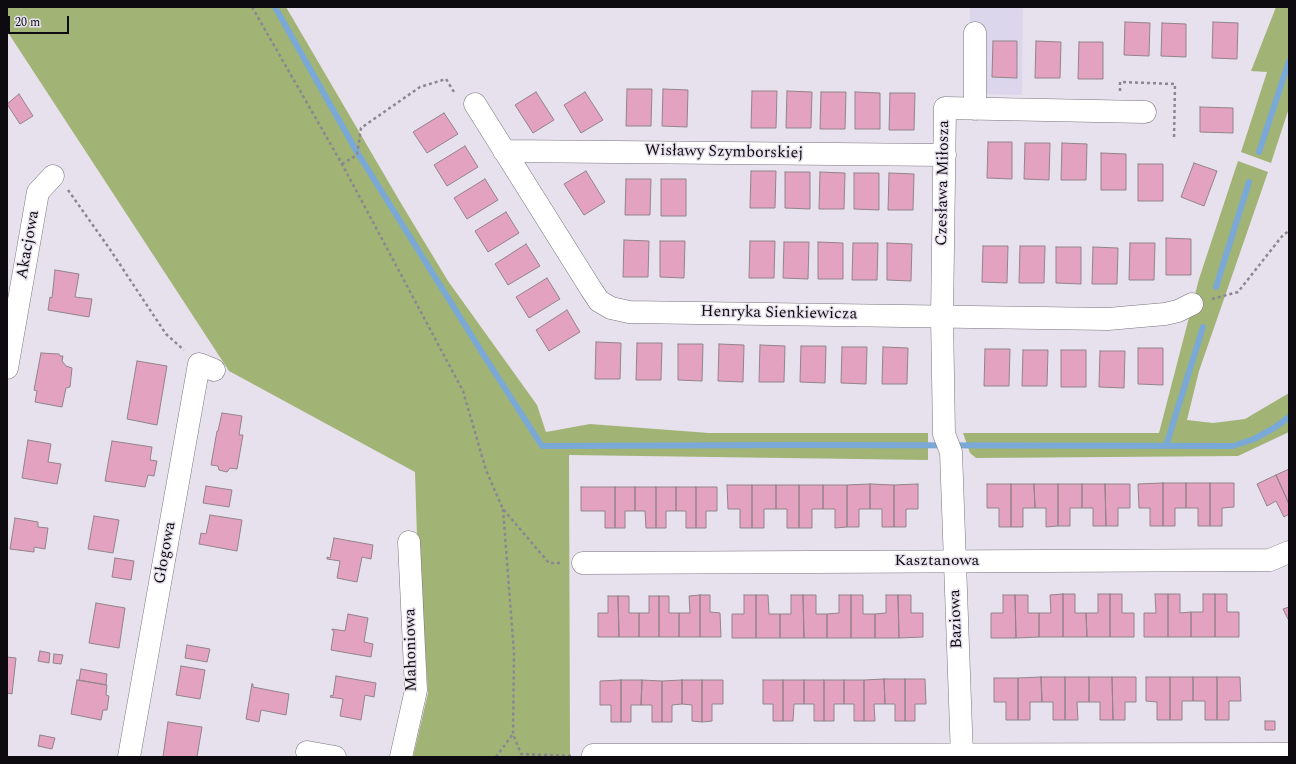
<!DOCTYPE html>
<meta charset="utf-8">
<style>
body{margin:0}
#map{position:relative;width:1296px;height:764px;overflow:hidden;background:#e7e1ed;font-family:Spectral,serif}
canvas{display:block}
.frame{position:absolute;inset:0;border:8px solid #0d0b0f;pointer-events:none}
.scale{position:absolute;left:8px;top:16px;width:61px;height:18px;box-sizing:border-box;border:2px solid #0d0b0f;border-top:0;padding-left:5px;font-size:12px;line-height:14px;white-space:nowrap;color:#0d0b0f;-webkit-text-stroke:3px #e7e1ed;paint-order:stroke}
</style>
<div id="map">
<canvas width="1296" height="764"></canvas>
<div class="frame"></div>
<div class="scale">20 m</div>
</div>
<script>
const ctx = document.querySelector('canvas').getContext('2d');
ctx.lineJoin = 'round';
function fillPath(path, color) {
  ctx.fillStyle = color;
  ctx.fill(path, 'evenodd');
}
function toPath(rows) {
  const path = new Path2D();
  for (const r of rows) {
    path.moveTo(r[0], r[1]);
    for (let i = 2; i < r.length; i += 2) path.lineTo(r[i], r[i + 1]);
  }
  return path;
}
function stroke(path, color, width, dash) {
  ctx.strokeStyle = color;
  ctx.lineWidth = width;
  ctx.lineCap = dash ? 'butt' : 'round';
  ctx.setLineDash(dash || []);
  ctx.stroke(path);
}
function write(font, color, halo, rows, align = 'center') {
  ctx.font = font + ' Spectral,serif';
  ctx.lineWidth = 3;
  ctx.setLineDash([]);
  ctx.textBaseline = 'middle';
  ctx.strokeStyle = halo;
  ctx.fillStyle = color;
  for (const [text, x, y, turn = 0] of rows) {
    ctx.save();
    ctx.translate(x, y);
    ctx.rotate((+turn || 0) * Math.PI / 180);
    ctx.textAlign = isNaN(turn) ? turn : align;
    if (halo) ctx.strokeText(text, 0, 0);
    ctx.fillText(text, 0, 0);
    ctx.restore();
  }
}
fillPath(toPath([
 [970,7,1023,7,1022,95,981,94,969,82]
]), '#dcd6ec');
fillPath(toPath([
 [7,7,286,7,402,205,448,281,537,405,546,432,590,424,709,433,928,433,928,460,569,455,570,757,413,757,428,693,417,536,415,472,229,371,7,31],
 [1276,7,1289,7,1289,108,1271,163,1241,152,1267,72,1251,71],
 [1238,161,1268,172,1199,371,1187,420,1213,423,1245,419,1289,393,1289,432,1238,456,976,458,970,453,963,433,1159,433,1199,279]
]), '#a2b376');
stroke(toPath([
 [275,7,357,152,483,354,542,446,796,445,1233,446,1254,439,1274,428,1289,417],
 [1259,152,1289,61],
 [1216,287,1249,182],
 [1166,446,1203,327]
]), '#7aa9d8', 6);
const building = toPath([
 [1125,22,1150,23,1149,56,1124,55,1125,22],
 [1213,22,1238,23,1237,59,1212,58,1213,22],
 [1162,23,1186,24,1186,57,1161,56,1162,23],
 [993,41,1017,41,1017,78,992,77,993,41],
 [1036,41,1061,42,1060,78,1035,78,1036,41],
 [1079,42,1103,42,1103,79,1078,79,1079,42],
 [627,89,652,89,651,126,626,126,627,89],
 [663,89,688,90,687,127,662,126,663,89],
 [752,91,777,91,776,128,751,128,752,91],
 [787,91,812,92,811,128,786,128,787,91],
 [536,92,554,120,533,133,515,105,536,92],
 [585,92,603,120,581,133,564,105,585,92],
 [821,92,846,92,845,129,820,129,821,92],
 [855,92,880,93,880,129,855,129,855,92],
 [890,93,915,93,914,130,889,130,890,93],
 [19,94,33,116,20,124,7,104,19,94],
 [1200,107,1233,108,1233,133,1200,132,1200,107],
 [444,113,458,134,427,153,413,132,444,113],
 [988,142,1012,142,1012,179,987,178,988,142],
 [1025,143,1050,143,1049,180,1024,179,1025,143],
 [1062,143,1087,144,1086,180,1061,180,1062,143],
 [465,146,478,167,447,186,434,165,465,146],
 [1101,153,1126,154,1126,190,1101,190,1101,153],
 [1194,163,1217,171,1204,206,1181,197,1194,163],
 [1138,164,1163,164,1163,201,1138,201,1138,164],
 [586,171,605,202,584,215,564,184,586,171],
 [751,171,776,171,775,208,750,208,751,171],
 [785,172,810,172,810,209,785,208,785,172],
 [820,172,845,173,844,209,819,209,820,172],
 [854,173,879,173,879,210,854,209,854,173],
 [889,173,914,174,913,210,888,210,889,173],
 [485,179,498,200,467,219,454,198,485,179],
 [626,179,651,179,650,215,625,215,626,179],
 [661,179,686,179,686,216,661,216,661,179],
 [506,212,519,233,488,252,475,231,506,212],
 [1166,238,1191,239,1191,275,1166,275,1166,238],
 [624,240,649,241,648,277,623,277,624,240],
 [660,241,685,241,684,278,660,277,660,241],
 [750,241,775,241,774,278,749,278,750,241],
 [784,242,809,242,808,279,783,278,784,242],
 [818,242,843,243,843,279,818,279,818,242],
 [853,243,878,243,877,280,852,280,853,243],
 [887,243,912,244,911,281,887,280,887,243],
 [1130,243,1155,243,1154,280,1129,280,1130,243],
 [526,244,540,266,508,285,495,264,526,244],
 [983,246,1008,246,1007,283,982,282,983,246],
 [1020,246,1045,246,1044,283,1019,283,1020,246],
 [1056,247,1081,247,1081,284,1056,283,1056,247],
 [1093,247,1118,248,1117,284,1092,284,1093,247],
 [55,270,79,274,75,297,92,299,89,317,48,310,50,297,52,298,55,270],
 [547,278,560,299,529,318,516,297,547,278],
 [567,310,580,332,549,351,536,330,567,310],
 [596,342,621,343,620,379,595,379,596,342],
 [637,343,662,343,661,380,636,380,637,343],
 [678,344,703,344,702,381,678,380,678,344],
 [719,344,744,345,743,382,718,381,719,344],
 [760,345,785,346,784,382,759,382,760,345],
 [801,346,826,346,825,383,800,382,801,346],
 [842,347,867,347,866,384,841,383,842,347],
 [883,347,908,348,907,384,882,384,883,347],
 [1138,348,1163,348,1163,385,1138,384,1138,348],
 [985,349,1010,349,1009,386,984,386,985,349],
 [1023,350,1048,350,1047,386,1022,386,1023,350],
 [1061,350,1086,350,1086,387,1061,387,1061,350],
 [1100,351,1125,351,1124,388,1099,387,1100,351],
 [41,353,59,354,60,356,63,356,62,361,66,366,72,368,70,387,66,388,62,407,35,402,37,391,34,390,41,353],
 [137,361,167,366,157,425,127,419,137,361],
 [222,413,242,416,239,435,243,435,237,469,230,468,227,472,219,470,218,466,211,465,217,431,218,431,222,413],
 [28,440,51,444,48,462,61,464,57,484,22,478,28,440],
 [112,441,152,447,150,460,157,461,154,476,148,475,145,487,105,481,112,441],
 [1289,469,1289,504,1276,475,1289,469],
 [1276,475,1289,504,1289,514,1284,517,1276,501,1267,506,1257,484,1276,475],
 [1163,483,1186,483,1186,508,1175,508,1175,526,1163,526,1163,483],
 [1163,483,1163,526,1150,526,1150,508,1139,508,1138,484,1163,483],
 [1186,483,1210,483,1210,526,1198,526,1198,508,1186,508,1186,483],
 [1210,483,1234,483,1234,507,1222,508,1222,526,1210,526,1210,483],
 [870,484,894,485,894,527,882,527,882,509,870,509,870,484],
 [870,484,870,509,859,509,859,527,847,527,847,485,870,484],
 [918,484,918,509,906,509,906,527,894,527,894,485,918,484],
 [987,484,1011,484,1011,527,999,527,999,508,987,508,987,484],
 [1011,484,1034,484,1035,508,1023,508,1023,527,1011,527,1011,484],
 [1034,484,1058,484,1058,526,1046,527,1046,508,1035,508,1034,484],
 [1058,484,1082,484,1082,508,1070,508,1070,526,1058,526,1058,484],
 [1082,484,1105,484,1106,526,1093,526,1093,508,1082,508,1082,484],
 [1105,484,1130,484,1130,508,1118,508,1118,526,1106,526,1105,484],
 [727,485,752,485,752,528,740,528,740,509,728,509,727,485],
 [752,485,776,485,776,509,764,509,764,528,752,528,752,485],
 [776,485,799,485,799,528,787,528,787,509,776,509,776,485],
 [799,485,823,485,823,509,812,509,812,528,799,528,799,485],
 [823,485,847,485,847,527,835,528,835,509,823,509,823,485],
 [206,486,232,490,229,507,203,503,206,486],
 [581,487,615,487,615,528,605,528,605,511,581,511,581,487],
 [615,487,635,487,635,511,625,511,625,528,615,528,615,487],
 [635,487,656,487,656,528,646,528,645,511,635,511,635,487],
 [656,487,676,487,676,511,666,511,666,528,656,528,656,487],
 [676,487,696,487,696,528,686,528,686,511,676,511,676,487],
 [696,487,717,487,717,511,706,511,706,528,696,528,696,487],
 [210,515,242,520,237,551,199,544,201,533,206,534,210,515],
 [94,516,119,520,113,553,88,549,94,516],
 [15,518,38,522,38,527,48,528,45,549,34,547,34,552,10,549,15,518],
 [334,538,373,545,371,559,362,557,357,582,337,578,340,561,327,559,327,557,330,558,334,538],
 [115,558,134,561,131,580,112,577,115,558],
 [1063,594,1063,637,1039,637,1039,613,1051,613,1050,595,1063,594],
 [1063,594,1075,594,1075,613,1086,613,1087,637,1063,637,1063,594],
 [1098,594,1110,594,1110,637,1087,637,1086,613,1098,613,1098,594],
 [1110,594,1122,594,1122,613,1134,613,1134,637,1110,637,1110,594],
 [1155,594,1168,594,1168,637,1144,637,1144,613,1156,613,1155,594],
 [1168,594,1180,594,1180,613,1191,612,1191,637,1168,637,1168,594],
 [1203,594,1215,594,1215,637,1191,637,1191,612,1203,612,1203,594],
 [1215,594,1227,594,1227,612,1239,612,1239,637,1215,637,1215,594],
 [700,595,700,637,679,637,679,613,690,613,689,596,700,595],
 [700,595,710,595,710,612,720,613,721,637,700,637,700,595],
 [744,595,756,595,756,638,732,638,732,614,744,614,744,595],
 [756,595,768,595,769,614,780,614,780,638,756,638,756,595],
 [791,595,803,595,804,638,780,638,780,614,791,614,791,595],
 [803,595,816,595,816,614,827,614,827,638,804,638,803,595],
 [839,595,851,595,851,638,827,638,827,614,839,613,839,595],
 [851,595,863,595,863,614,875,614,875,638,851,638,851,595],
 [886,595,898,595,899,638,875,638,875,614,886,613,886,595],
 [898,595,911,595,911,613,923,613,923,637,899,638,898,595],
 [1003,595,1015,595,1016,638,991,638,991,613,1003,613,1003,595],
 [1015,595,1028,595,1028,613,1039,613,1039,637,1016,638,1015,595],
 [608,596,618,596,619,637,598,637,598,613,608,613,608,596],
 [618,596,629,596,629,613,639,613,639,637,619,637,618,596],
 [649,596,659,596,659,637,639,637,639,613,649,613,649,596],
 [659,596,669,596,669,613,679,613,679,637,659,637,659,596],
 [96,603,125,608,119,648,89,643,96,603],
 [1289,607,1289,621,1283,609,1289,607],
 [348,614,368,618,364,642,373,644,371,657,331,650,334,631,332,630,332,629,345,631,348,614],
 [187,645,210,649,207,662,185,658,187,645],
 [40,651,50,653,49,663,38,661,40,651],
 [54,654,63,655,61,664,53,663,54,654],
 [7,657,16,658,12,694,7,693,7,657],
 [181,666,205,670,200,699,176,695,181,666],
 [81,669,107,674,106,685,79,680,81,669],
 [336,676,376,683,374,697,365,695,361,720,340,716,343,699,330,697,331,695,333,696,336,676],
 [1041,677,1042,702,1030,702,1030,720,1018,720,1018,678,1041,677],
 [1041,677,1065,677,1065,720,1053,720,1053,702,1042,702,1041,677],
 [1065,677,1089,677,1089,702,1077,702,1078,720,1065,720,1065,677],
 [1089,677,1112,677,1113,720,1100,720,1100,702,1089,702,1089,677],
 [1112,677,1136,677,1136,702,1125,702,1125,720,1113,720,1112,677],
 [1146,677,1170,677,1170,720,1157,720,1157,702,1146,701,1146,677],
 [1170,677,1193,677,1193,701,1182,701,1182,720,1170,720,1170,677],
 [1193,677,1217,677,1217,720,1205,720,1205,701,1193,701,1193,677],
 [1217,677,1240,677,1241,701,1229,701,1229,720,1217,720,1217,677],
 [994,678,1018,678,1018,720,1006,720,1006,702,994,702,994,678],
 [884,679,905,679,905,721,895,721,895,704,885,704,884,679],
 [884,679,885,704,874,704,875,721,864,721,864,680,884,679],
 [905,679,925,679,926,704,915,704,915,721,905,721,905,679],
 [77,680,107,685,106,695,109,696,107,710,103,710,101,720,71,714,77,680],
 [621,680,642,680,641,705,631,705,631,722,621,722,621,680],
 [621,680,621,722,611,722,611,705,600,705,600,681,621,680],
 [642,680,662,681,662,722,652,722,652,705,641,705,642,680],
 [682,680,702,680,702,722,692,721,692,705,682,704,682,680],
 [682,680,682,704,672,705,672,722,662,722,662,681,682,680],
 [702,680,723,680,723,704,712,704,712,721,702,722,702,680],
 [763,680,783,680,783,721,773,721,773,704,763,704,763,680],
 [783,680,804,680,804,704,794,704,793,721,783,721,783,680],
 [804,680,824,680,824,721,814,721,814,704,804,704,804,680],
 [824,680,844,680,844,704,834,704,834,721,824,721,824,680],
 [844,680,864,680,864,721,854,721,854,704,844,704,844,680],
 [252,684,253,684,253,687,289,694,286,715,261,710,259,722,246,719,252,684],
 [1265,721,1275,721,1275,730,1265,730,1265,721],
 [168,722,202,727,197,757,163,757,168,722],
 [40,735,55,738,52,749,38,746,40,735]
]);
fillPath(building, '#e3a2bf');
stroke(building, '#918489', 1);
const minor = toPath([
 [475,104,591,289,599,301,611,308,629,312,1108,319,1165,314,1178,311,1192,304],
 [975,109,975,33],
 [504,151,945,155],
 [7,368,38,192,53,176],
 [583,563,1270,560,1289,552],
 [307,752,335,757],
 [593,755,1289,754],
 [129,757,199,364,214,370],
 [401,757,416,690,409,542],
 [962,757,951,452,944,434,942,317,945,108,1145,112]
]);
stroke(minor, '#7a747f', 23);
stroke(toPath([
 [252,7,342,164,463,391,486,470,503,509,549,563,562,563],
 [1120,91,1120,82,1175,84,1174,140],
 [342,164,357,155,361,128,420,87,446,79,454,92],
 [68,190,109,248,166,334,184,350],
 [1212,299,1238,292,1283,235,1289,231],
 [503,509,514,653,513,734,521,754,573,756],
 [496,757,513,734]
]), '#8b8790', 2.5, [3, 3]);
stroke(minor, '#fff', 22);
write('16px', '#0d0b0f', '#e7e1ed', [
 ["Wisławy Szymborskiej",724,153,1],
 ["Czesława Miłosza",944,183,-89],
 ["Akacjowa",29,245,-80],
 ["Henryka Sienkiewicza",779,314,1],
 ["Głogowa",166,553,-80],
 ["Kasztanowa",937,562],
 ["Baziowa",957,619,-92],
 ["Mahoniowa",412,650,-91]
]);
</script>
